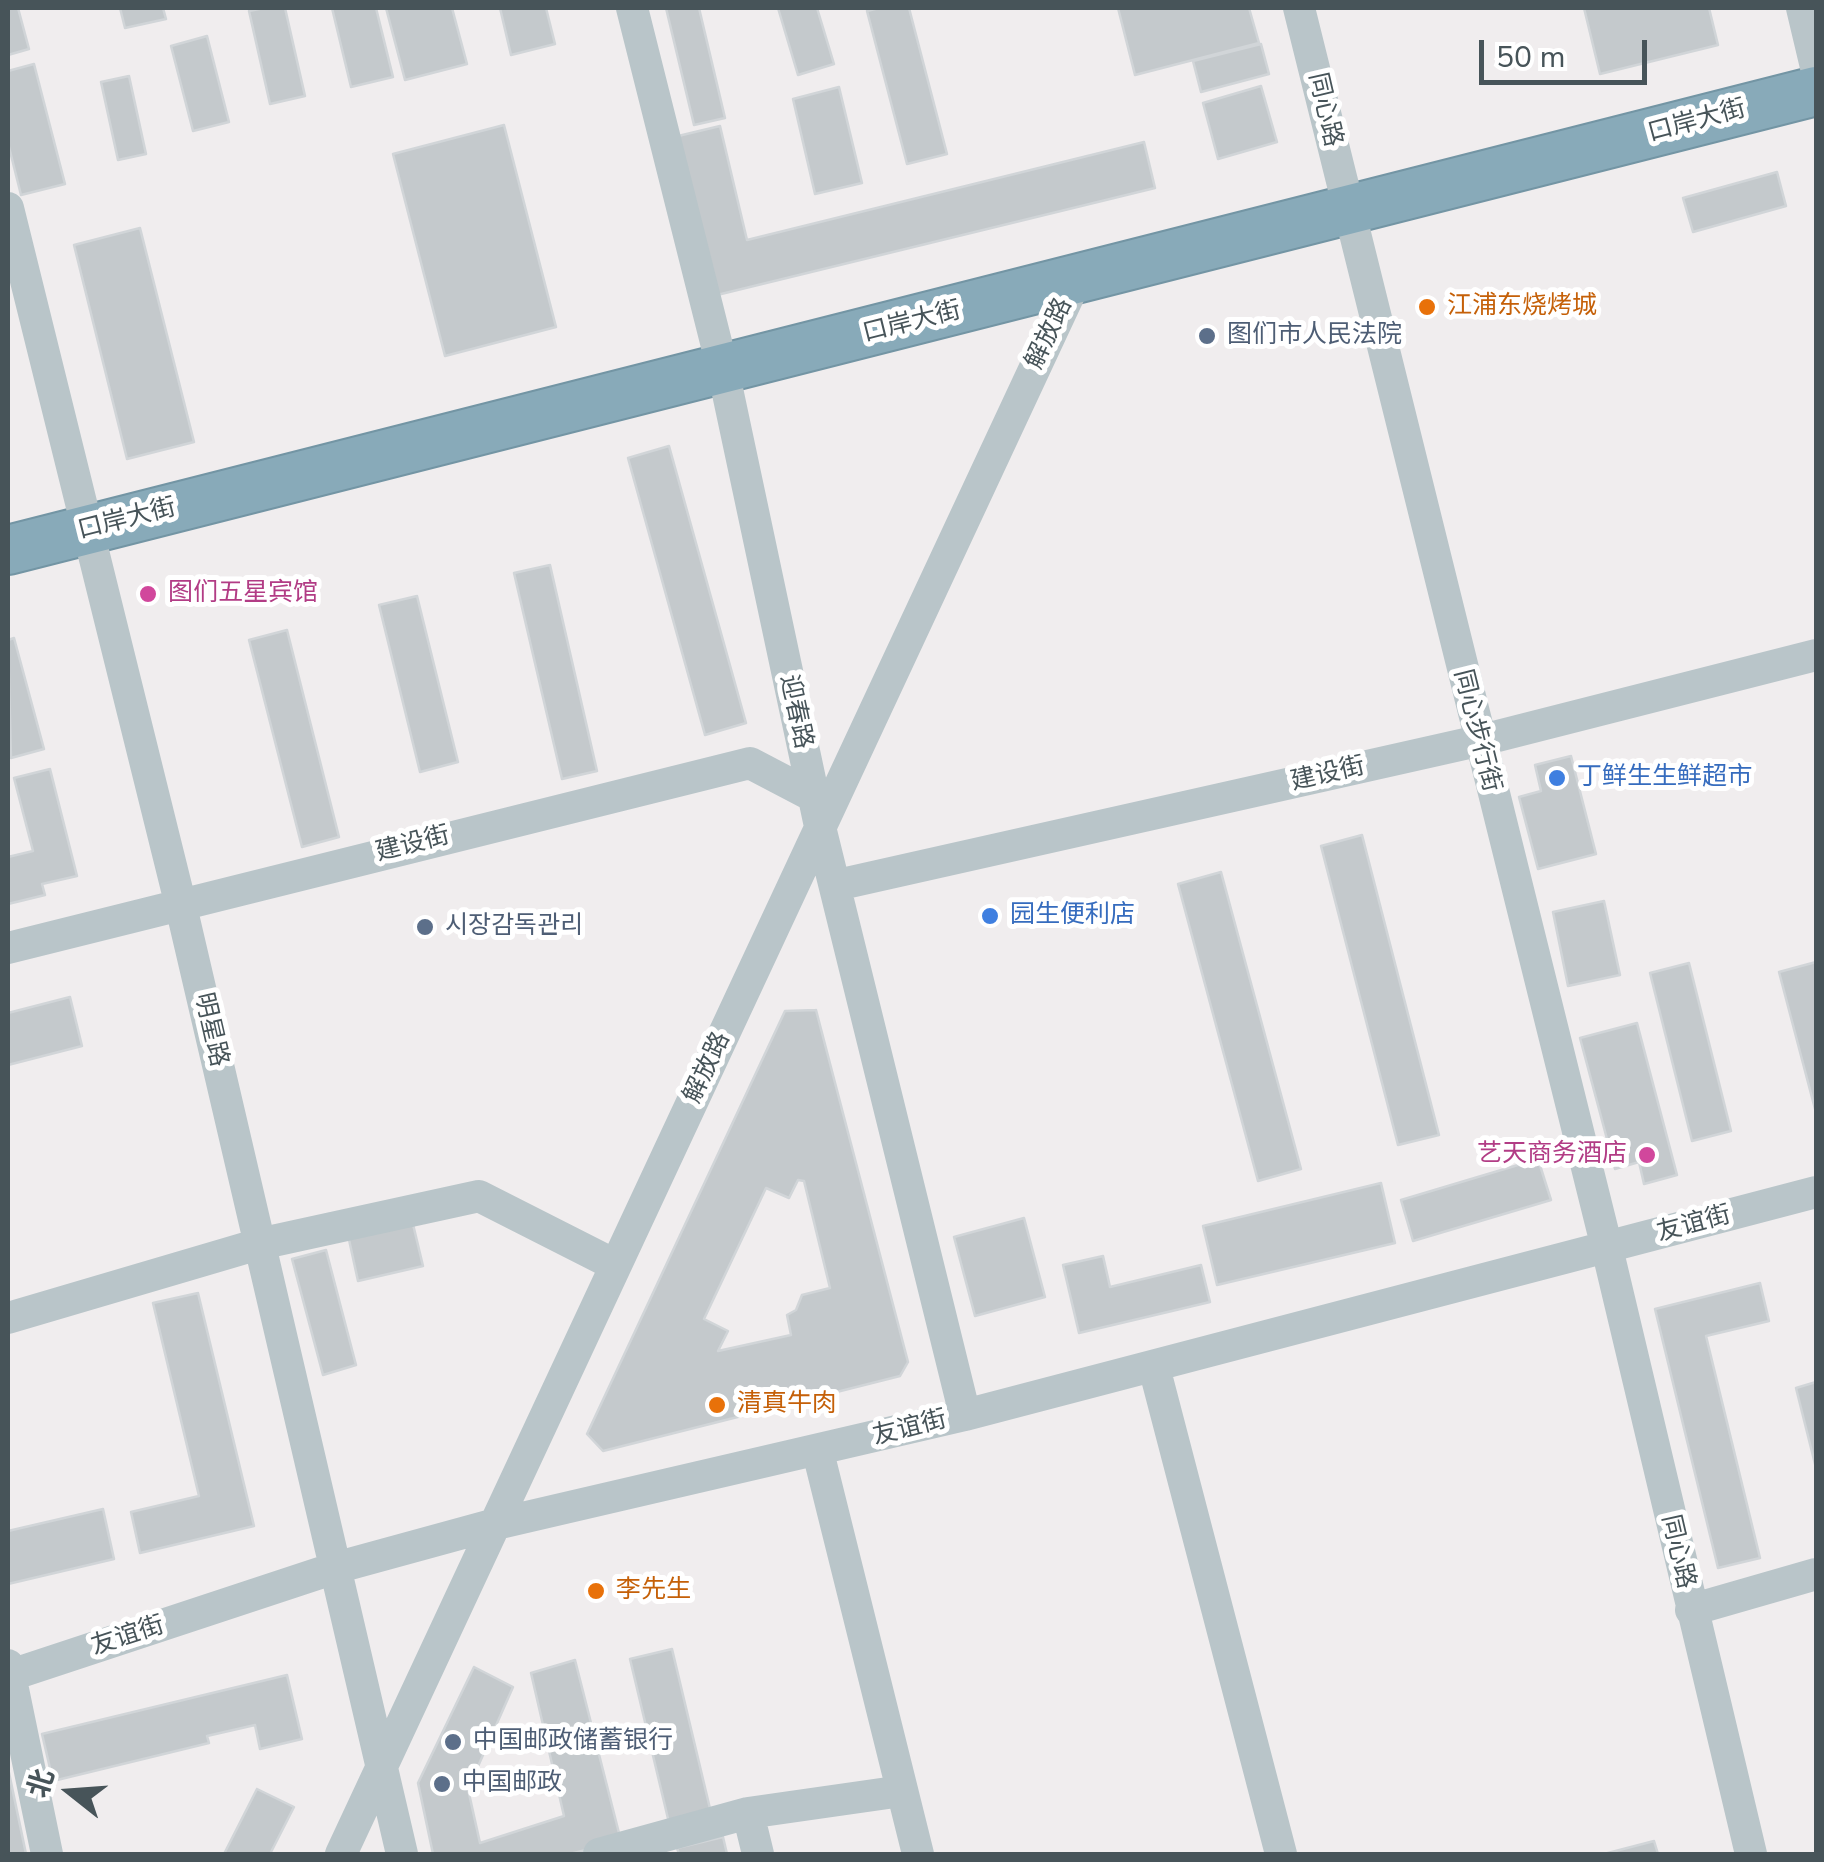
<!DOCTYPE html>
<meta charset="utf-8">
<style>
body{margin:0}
#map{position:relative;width:1824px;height:1862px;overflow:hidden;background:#f0edee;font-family:"Nunito Sans","Noto Sans SC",sans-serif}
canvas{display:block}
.frame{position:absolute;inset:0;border:10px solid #475459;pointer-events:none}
.north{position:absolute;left:20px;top:1742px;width:100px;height:100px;-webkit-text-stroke:8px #fff;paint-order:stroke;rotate:287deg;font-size:28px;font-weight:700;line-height:40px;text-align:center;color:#475459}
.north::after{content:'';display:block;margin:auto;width:35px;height:45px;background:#475459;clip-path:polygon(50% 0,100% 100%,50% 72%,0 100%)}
.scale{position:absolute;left:1479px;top:40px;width:168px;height:45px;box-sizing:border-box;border:5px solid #475459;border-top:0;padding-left:12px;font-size:30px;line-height:35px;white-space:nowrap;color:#475459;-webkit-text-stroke:8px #fff;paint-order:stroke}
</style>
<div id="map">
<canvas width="1824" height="1862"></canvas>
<div class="frame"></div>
<div class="north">北</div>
<div class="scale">50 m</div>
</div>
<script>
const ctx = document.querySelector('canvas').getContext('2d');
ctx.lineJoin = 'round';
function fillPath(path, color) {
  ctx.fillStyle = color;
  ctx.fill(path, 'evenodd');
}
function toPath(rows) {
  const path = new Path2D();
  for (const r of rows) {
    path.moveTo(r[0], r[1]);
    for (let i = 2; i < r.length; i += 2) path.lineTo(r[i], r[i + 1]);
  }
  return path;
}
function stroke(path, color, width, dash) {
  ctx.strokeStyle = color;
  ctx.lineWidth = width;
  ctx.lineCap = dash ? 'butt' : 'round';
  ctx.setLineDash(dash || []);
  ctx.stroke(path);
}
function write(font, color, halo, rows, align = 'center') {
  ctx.font = font + ' "Nunito Sans","Noto Sans SC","Noto Sans KR",sans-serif';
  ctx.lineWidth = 10;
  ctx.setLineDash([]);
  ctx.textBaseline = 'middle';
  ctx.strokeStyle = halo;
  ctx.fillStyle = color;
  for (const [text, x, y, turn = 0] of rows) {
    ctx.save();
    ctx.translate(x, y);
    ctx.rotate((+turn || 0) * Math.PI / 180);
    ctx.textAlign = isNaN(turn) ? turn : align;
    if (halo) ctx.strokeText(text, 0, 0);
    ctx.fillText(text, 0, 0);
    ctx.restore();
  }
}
const building = toPath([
 [8,8,18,8,29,49,8,55,8,8],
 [120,8,163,8,166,19,125,28,120,8],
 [264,8,285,8,305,96,270,104,249,11,264,8],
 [332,8,376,8,393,77,351,87,332,8],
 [386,8,452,8,467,64,405,80,386,8],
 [500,8,546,8,555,44,511,55,500,8],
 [666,8,699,8,725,118,694,125,666,8],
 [778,8,817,8,834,64,798,75,778,8],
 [879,8,909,8,947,154,907,164,867,11,879,8],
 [1118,8,1249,8,1259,43,1135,75,1118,8],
 [1584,8,1709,8,1718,45,1600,74,1584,8],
 [207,36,229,122,193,131,171,46,207,36],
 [1261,44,1269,74,1201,92,1193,61,1261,44],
 [34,64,65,184,21,195,8,143,8,71,34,64],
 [129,76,146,154,118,160,101,82,129,76],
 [1261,86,1277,142,1218,159,1203,103,1261,86],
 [839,87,862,183,815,194,793,99,839,87],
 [504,125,556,327,445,356,393,154,504,125],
 [720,126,747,240,1144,142,1155,188,713,296,674,137,720,126],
 [1777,172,1786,206,1693,232,1683,198,1777,172],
 [140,228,194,442,127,459,74,245,140,228],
 [669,446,746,723,705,735,628,458,669,446],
 [550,565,597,771,562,779,514,573,550,565],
 [417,596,458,762,420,772,379,605,417,596],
 [287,630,339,837,302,847,249,640,287,630],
 [14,638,44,749,11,758,8,640,14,638],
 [1571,756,1596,854,1538,869,1519,797,1541,791,1535,765,1571,756],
 [50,769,77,876,42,884,45,895,8,904,8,857,33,851,14,778,50,769],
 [1362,835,1439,1135,1398,1145,1321,846,1362,835],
 [1221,872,1301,1169,1258,1181,1178,884,1221,872],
 [1604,901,1620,975,1568,986,1553,912,1604,901],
 [1816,962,1816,1108,1815,1109,1779,972,1816,962],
 [1689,963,1731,1131,1692,1141,1650,973,1689,963],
 [70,997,82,1046,8,1065,8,1013,70,997],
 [816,1010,908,1362,900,1376,603,1451,587,1434,785,1011,816,1010],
 [798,1180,804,1181,830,1288,802,1295,796,1310,787,1315,791,1335,718,1351,728,1331,704,1319,766,1188,789,1198,798,1180],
 [1637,1023,1677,1175,1644,1184,1639,1162,1615,1169,1580,1038,1637,1023],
 [1538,1159,1551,1200,1413,1241,1401,1200,1538,1159],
 [1381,1183,1395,1243,1217,1285,1203,1226,1381,1183],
 [1024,1218,1045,1297,975,1316,954,1237,1024,1218],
 [412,1220,423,1266,358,1281,348,1235,412,1220],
 [326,1250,356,1365,323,1375,292,1259,326,1250],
 [1103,1256,1110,1287,1201,1265,1210,1302,1079,1333,1063,1265,1103,1256],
 [1760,1283,1769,1321,1706,1336,1760,1558,1718,1568,1655,1309,1760,1283],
 [198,1293,254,1526,140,1553,131,1512,199,1496,153,1303,198,1293],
 [1816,1382,1816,1468,1796,1388,1816,1382],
 [103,1509,114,1559,8,1584,8,1531,103,1509],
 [672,1649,712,1817,670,1827,630,1659,672,1649],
 [575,1660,621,1841,570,1854,433,1854,418,1783,474,1667,513,1687,468,1789,480,1843,564,1816,531,1673,575,1660],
 [287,1675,302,1739,260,1749,255,1725,207,1736,209,1743,53,1781,42,1734,287,1675],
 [8,1768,26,1854,8,1854,8,1768],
 [257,1789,294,1807,270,1854,224,1854,257,1789],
 [723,1837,727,1854,679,1854,677,1848,723,1837],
 [1654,1841,1658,1854,1604,1854,1654,1841]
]);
fillPath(building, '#c4c9cc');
stroke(building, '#d1d5d8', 2.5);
const highway = toPath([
 [8,550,1816,91]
]);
stroke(highway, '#7395a4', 52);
stroke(toPath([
 [632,8,723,370,821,831,965,1415],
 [1299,8,1607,1248,1751,1854],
 [1802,8,1816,67],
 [8,208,180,902,402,1854],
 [837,885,1478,741,1816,655],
 [8,948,750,763,813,796],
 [8,1318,259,1244,479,1196,615,1265],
 [1154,1367,1281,1854],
 [818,1452,918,1854],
 [1691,1610,1816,1574],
 [8,1665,47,1854],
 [8,1676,335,1568,492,1525,965,1415,1816,1192],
 [748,1813,758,1854],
 [341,1854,1075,282],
 [599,1854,748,1813,902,1791]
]), '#b9c5c9', 32);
stroke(highway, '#88aab9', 48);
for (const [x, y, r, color] of [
 [1427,307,10,"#e8710a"],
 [1207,336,10,"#5c6f8a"],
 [148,594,10,"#d1479c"],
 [1557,778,10,"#3f7fe0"],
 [990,916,10,"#3f7fe0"],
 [425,927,10,"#5c6f8a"],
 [1647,1155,10,"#d1479c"],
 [717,1405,10,"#e8710a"],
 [596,1591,10,"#e8710a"],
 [453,1742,10,"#5c6f8a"],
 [442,1784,10,"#5c6f8a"]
]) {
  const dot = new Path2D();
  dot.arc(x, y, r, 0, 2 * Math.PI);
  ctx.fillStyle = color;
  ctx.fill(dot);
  stroke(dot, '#fff', 4);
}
write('25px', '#475459', '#fff', [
 ["同心路",1324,110,77],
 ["口岸大街",1697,122,-15],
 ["口岸大街",912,323,-14],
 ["解放路",1050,334,-65],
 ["口岸大街",127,520,-14],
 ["迎春路",795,712,78],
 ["同心步行街",1476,731,76],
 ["建设街",1328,775,-13],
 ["建设街",413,845,-14],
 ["明星路",210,1030,77],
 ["解放路",708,1068,-65],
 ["友谊街",1694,1225,-15],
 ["友谊街",910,1429,-14],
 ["同心路",1677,1552,77],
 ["友谊街",128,1637,-18]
]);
write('25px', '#c56008', '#fff', [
 ["江浦东烧烤城",1447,307],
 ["清真牛肉",737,1405],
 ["李先生",616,1591]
], 'left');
write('25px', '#4e5e75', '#fff', [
 ["图们市人民法院",1227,336],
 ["시장감독관리",445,927],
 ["中国邮政储蓄银行",473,1742],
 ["中国邮政",462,1784]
], 'left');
write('25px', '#b23c85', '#fff', [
 ["图们五星宾馆",168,594],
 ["艺天商务酒店",1627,1155,"right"]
], 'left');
write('25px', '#366cbe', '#fff', [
 ["丁鲜生生鲜超市",1577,778],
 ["园生便利店",1010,916]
], 'left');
</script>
